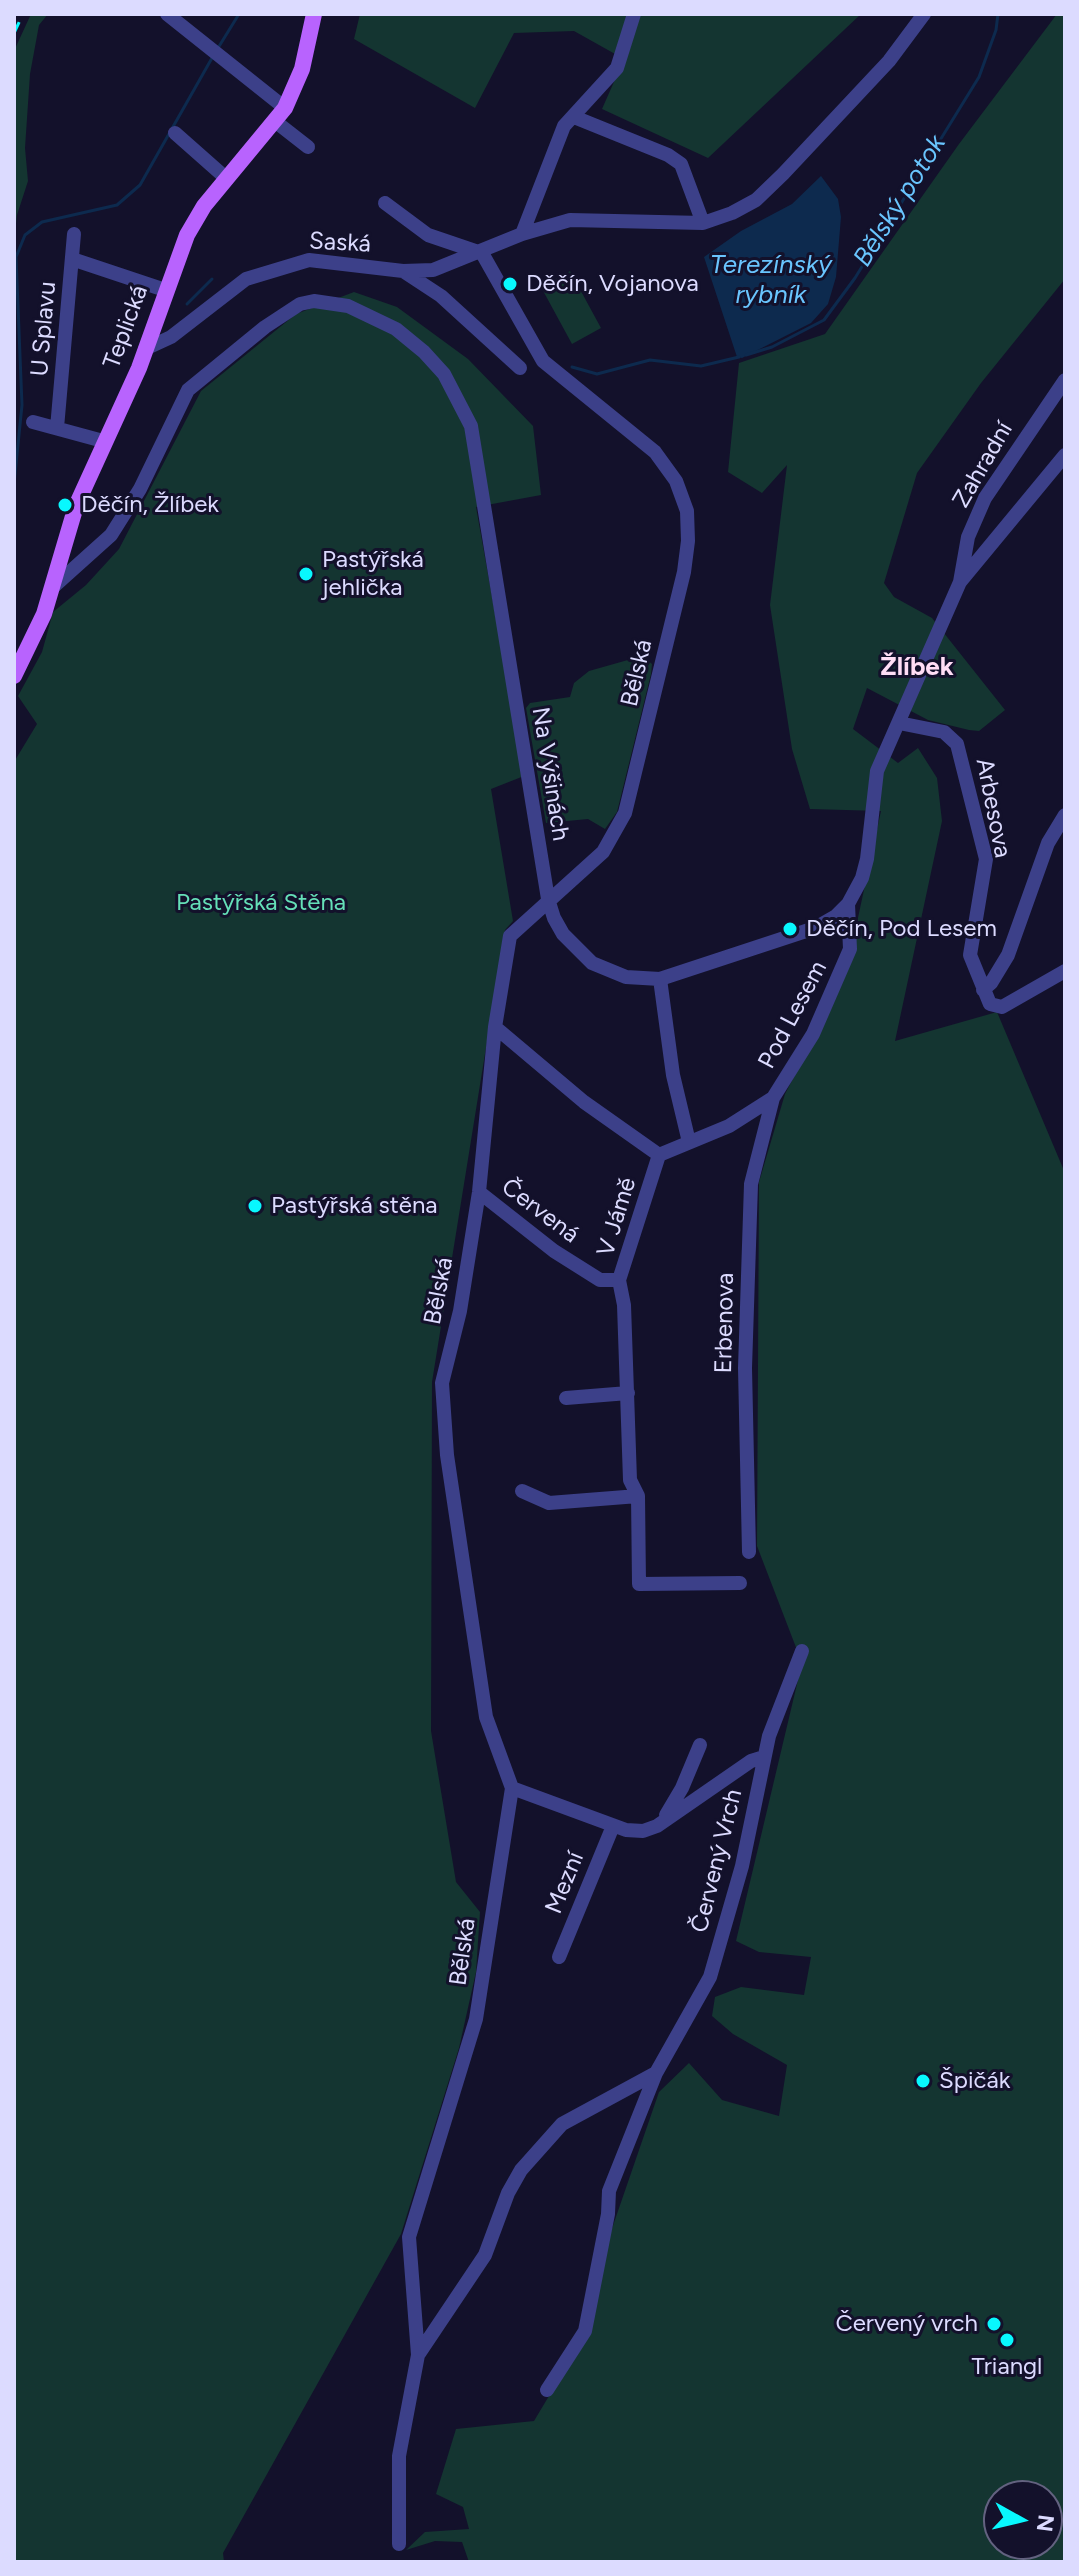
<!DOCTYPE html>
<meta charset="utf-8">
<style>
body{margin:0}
#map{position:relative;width:1079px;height:2576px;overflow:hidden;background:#13112b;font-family:Figtree,sans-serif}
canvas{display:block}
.frame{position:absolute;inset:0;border:16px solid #dcdbff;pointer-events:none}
.north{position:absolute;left:983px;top:2480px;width:80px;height:80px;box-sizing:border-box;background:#13112b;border:2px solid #636280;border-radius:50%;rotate:98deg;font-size:22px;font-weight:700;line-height:32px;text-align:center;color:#dcdbff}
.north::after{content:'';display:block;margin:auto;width:28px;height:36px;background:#08f8fe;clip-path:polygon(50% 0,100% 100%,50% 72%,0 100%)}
</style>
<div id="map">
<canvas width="1079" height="2576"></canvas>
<div class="frame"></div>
<div class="north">N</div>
</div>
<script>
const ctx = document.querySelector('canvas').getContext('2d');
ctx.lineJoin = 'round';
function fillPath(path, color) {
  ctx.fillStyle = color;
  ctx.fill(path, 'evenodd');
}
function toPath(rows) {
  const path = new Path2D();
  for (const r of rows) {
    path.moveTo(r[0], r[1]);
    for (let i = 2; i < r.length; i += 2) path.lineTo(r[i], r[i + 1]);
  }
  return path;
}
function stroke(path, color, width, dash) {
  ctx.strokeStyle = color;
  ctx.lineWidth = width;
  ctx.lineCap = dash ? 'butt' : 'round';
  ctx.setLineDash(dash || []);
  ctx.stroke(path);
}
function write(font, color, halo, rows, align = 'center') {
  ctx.font = font + ' Figtree,sans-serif';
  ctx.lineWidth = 6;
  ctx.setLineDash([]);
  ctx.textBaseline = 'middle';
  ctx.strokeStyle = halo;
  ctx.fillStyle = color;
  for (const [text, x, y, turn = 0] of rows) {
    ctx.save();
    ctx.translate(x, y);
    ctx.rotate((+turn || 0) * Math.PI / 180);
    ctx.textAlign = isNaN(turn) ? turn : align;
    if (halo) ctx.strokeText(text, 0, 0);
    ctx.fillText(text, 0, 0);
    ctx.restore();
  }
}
fillPath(toPath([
 [31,14,48,14,39,25,30,74,25,148,28,181,17,215,14,241,14,51],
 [360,14,861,14,708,158,602,109,624,59,574,31,514,33,475,108,354,39],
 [1057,14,1065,14,1065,279,981,383,917,473,884,583,894,597,932,618,1005,710,979,731,969,730,928,720,867,688,853,729,898,763,918,748,937,778,942,821,895,1041,997,1012,1065,1173,1065,2562,469,2562,462,2542,435,2541,406,2550,425,2532,469,2529,463,2507,436,2494,456,2429,534,2421,589,2329,608,2240,659,2092,689,2063,722,2100,779,2116,787,2065,733,2034,712,2016,715,1997,741,1987,804,1995,811,1957,759,1952,736,1941,802,1663,757,1546,759,1182,785,1094,835,998,851,950,881,811,810,809,792,749,770,605,787,465,762,493,728,472,739,363,825,334,959,144],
 [999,2496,1047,2496,1047,2544,999,2544],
 [570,271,601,328,572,344,541,287],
 [354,292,397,307,468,359,533,426,541,495,476,507,524,776,491,789,513,921,505,930,432,1382,431,1731,456,1882,480,1912,476,1972,459,2048,401,2234,223,2553,224,2562,14,2562,14,762,37,724,18,696,42,652,53,612,86,585,119,549,201,391,296,314],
 [642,656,652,664,651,674,617,812,605,829,588,819,546,823,526,708,530,703,570,697,574,683,589,671]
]), '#143531');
fillPath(toPath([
 [821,176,838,199,841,217,836,277,828,304,811,323,742,358,737,357,704,257,741,231,792,204]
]), '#0d2a4e');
stroke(toPath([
 [218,48,239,14],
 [187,304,212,279],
 [746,355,772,347,824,320,855,278,979,77,996,30,998,14],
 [572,367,597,374,650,360,701,366,739,357],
 [14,484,22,405,16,257,25,235,42,222,117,205,140,185,212,58]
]), '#0d2a4e', 3);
stroke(toPath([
 [167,14,285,108],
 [574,117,668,155,681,164,703,223],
 [276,122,308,147],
 [175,133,227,179],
 [385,203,428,235,481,253],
 [522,234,564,126,617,68,634,14],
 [72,259,165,290],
 [403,271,441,296,520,368],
 [145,349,171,337,246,279,309,260,403,271,433,270,522,234,570,220,703,223,732,213,756,200,783,174,889,61,924,14],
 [33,422,103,441],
 [57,428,74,234],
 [960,582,968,537,985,498,1065,380],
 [52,588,111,535,140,489,188,390,265,327,300,304,314,301,348,306,396,329,424,352,444,374,471,426,548,899,554,918,563,934,592,963,626,977,660,979,815,928,836,916,848,904,862,878,867,859,877,771,960,582,1065,455],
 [899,723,944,732,957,744,986,859,970,955,990,1004,1002,1007,1065,971],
 [660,979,673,1075,689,1142],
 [983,990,991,983,1008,955,1048,843,1065,815],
 [495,1027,584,1102,659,1155],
 [479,1192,554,1251,600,1280,619,1280],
 [566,1398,628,1393],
 [522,1491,549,1503,638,1496],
 [749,1552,745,1368,751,1184,773,1098],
 [740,1583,639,1584,638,1496,630,1480,624,1305,619,1280,659,1155,729,1126,773,1098,813,1034,850,949,848,904],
 [512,1788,626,1830,643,1831,657,1826,751,1761,764,1757],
 [666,1815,682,1788,700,1745],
 [559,1957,613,1826],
 [418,2355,409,2237,476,2019,512,1788,486,1717,447,1455,442,1383,460,1311,479,1192,495,1027,510,936,603,852,625,813,684,572,688,541,687,511,676,481,655,452,543,361,482,253],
 [547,2390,585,2331,608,2214,609,2191,656,2073],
 [399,2544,399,2456,418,2355,485,2255,508,2193,521,2170,562,2124,656,2073,710,1977,742,1866,769,1736,802,1651]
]), '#3c4089', 14);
stroke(toPath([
 [14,676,44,614,76,506,139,368,187,235,204,206,285,108,302,69,314,14]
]), '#b863fe', 16);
stroke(toPath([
 [14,33,23,14]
]), '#08f8fe', 3, [12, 10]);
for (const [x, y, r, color] of [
 [510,284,8,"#08f8fe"],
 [65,505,8,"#08f8fe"],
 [306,574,8,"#08f8fe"],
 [790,929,8,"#08f8fe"],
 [255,1206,8,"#08f8fe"],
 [923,2081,8,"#08f8fe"],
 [994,2324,8,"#08f8fe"],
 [1007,2340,8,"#08f8fe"]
]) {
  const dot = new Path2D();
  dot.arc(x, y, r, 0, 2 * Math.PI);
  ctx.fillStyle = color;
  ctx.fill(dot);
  stroke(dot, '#13112b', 3);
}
write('24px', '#dcdbff', '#13112b', [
 ["Saská",340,243,3],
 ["Teplická",126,327,-70],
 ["U Splavu",44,329,-85],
 ["Zahradní",983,465,-60],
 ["Bělská",637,673,-77],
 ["Na Výšinách",550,774,81],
 ["Arbesova",993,808,79],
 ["Pod Lesem",793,1015,-62],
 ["Červená",540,1211,37],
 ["V Jámě",617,1217,-73],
 ["Bělská",439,1291,-79],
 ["Erbenova",725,1323,-89],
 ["Červený Vrch",717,1861,-76],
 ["Mezní",565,1883,-68],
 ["Bělská",463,1952,-82]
]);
write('24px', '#dcdbff', '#13112b', [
 ["Děčín, Vojanova",526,284],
 ["Děčín, Žlíbek",81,505],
 ["Pastýřská",322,560],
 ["jehlička",322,588],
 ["Děčín, Pod Lesem",806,929],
 ["Pastýřská stěna",271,1206],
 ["Špičák",939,2081],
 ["Červený vrch",978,2324,"right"],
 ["Triangl",1007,2367,"center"]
], 'left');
write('24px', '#65e0b8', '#13112b', [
 ["Pastýřská Stěna",261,903]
]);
write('italic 26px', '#69c5fe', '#13112b', [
 ["Bělský potok",900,201,-58],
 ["Terezínský",771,265],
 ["rybník",771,295]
]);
write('bold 26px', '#ffddf5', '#13112b', [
 ["Žlíbek",917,667]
]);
</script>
